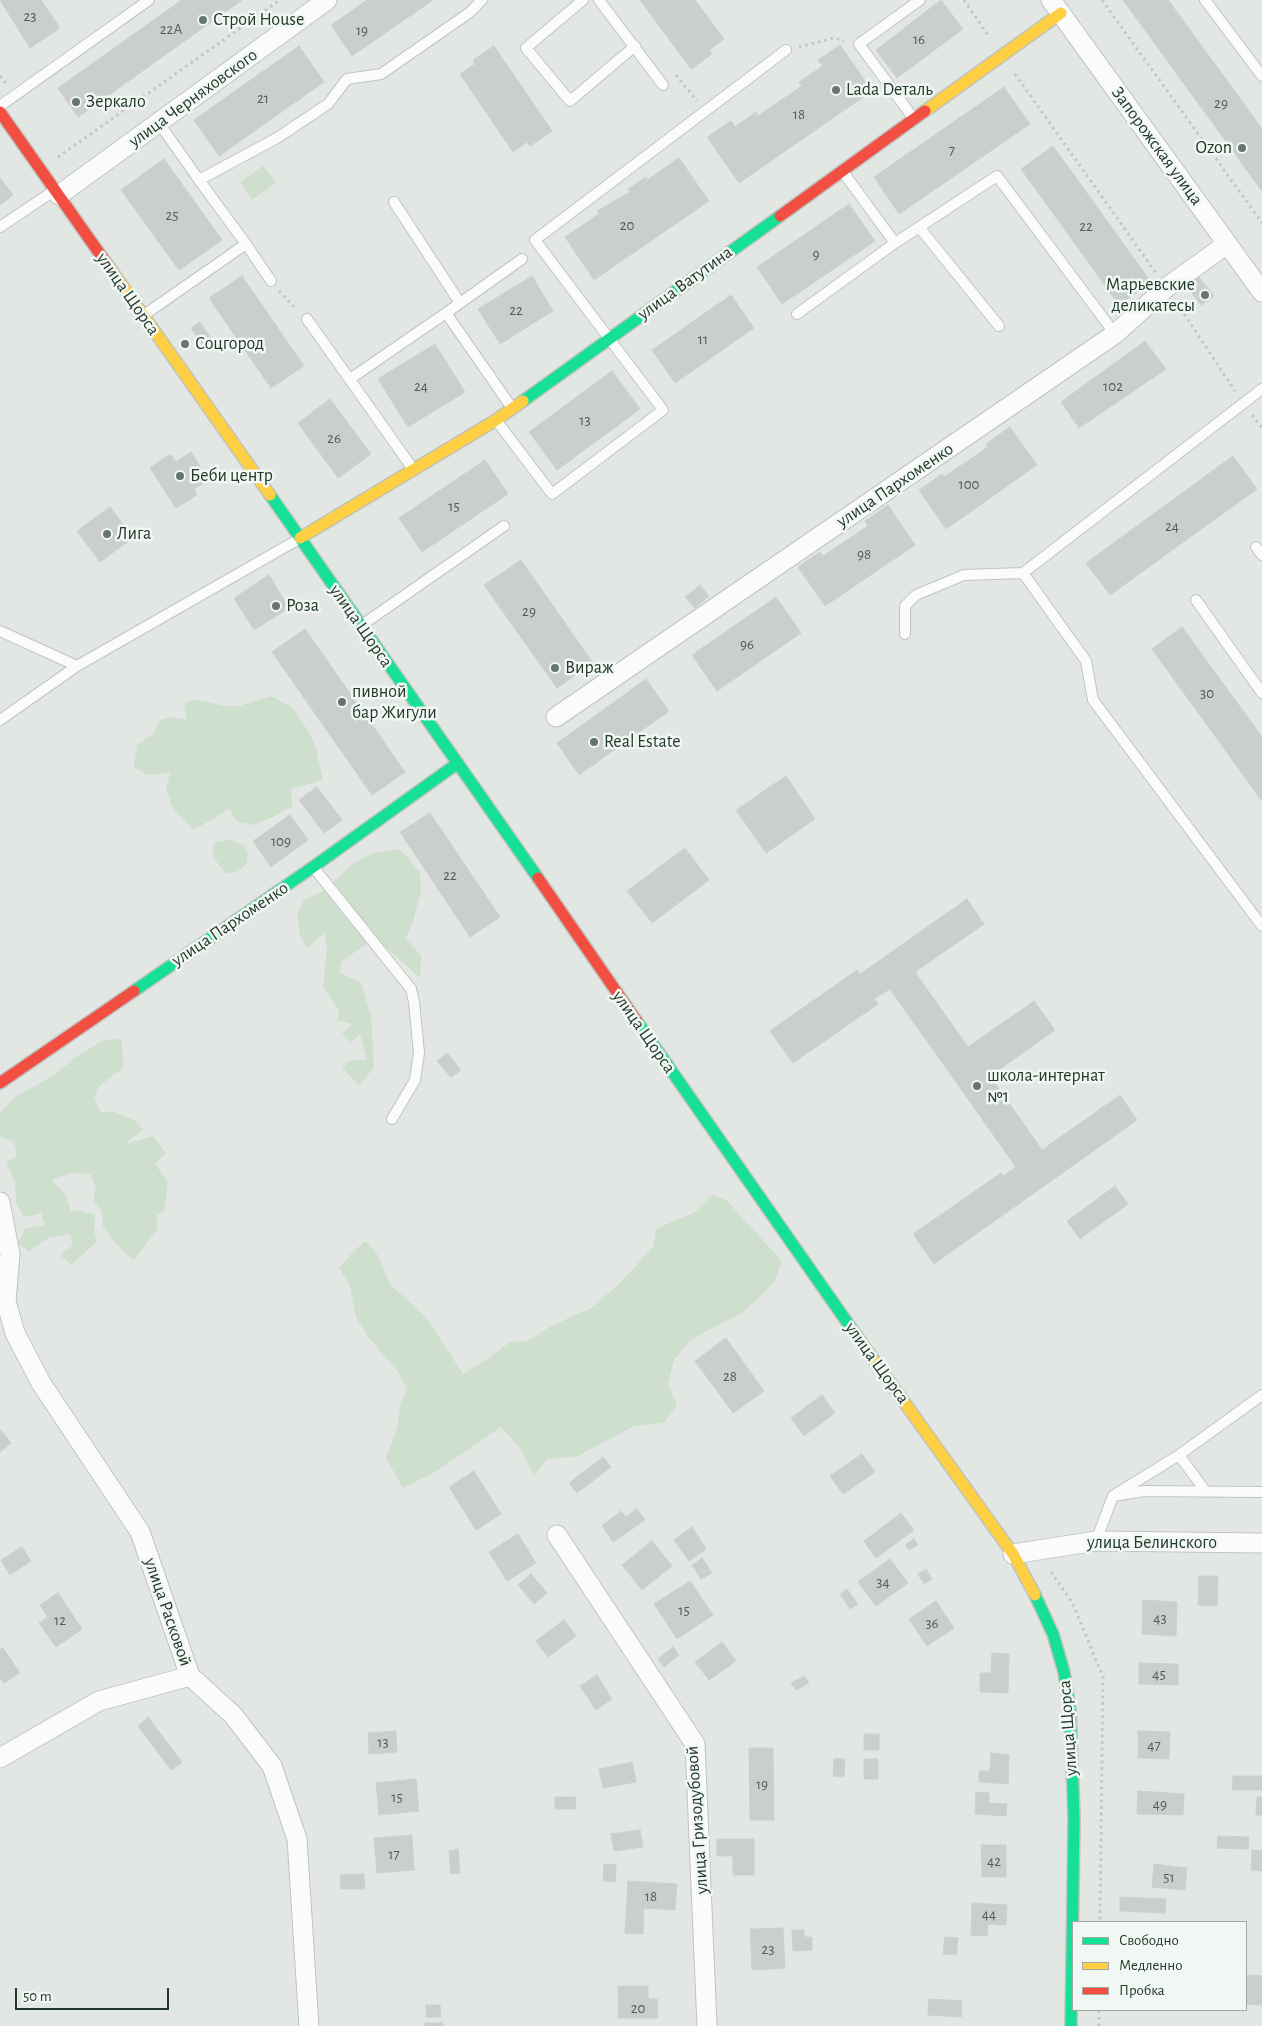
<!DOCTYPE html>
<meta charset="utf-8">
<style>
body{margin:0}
#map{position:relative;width:1262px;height:2026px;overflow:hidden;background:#e3e7e4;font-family:"Alegreya Sans",sans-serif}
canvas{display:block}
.legend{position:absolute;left:1072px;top:1921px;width:175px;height:90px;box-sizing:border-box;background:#f1f7f2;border:1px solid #9faba3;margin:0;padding:6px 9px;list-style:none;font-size:15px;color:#23382d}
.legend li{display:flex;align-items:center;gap:10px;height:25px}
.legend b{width:25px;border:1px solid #9faba3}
.scale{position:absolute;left:15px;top:1988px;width:154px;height:22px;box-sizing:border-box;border:2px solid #23382d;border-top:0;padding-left:6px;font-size:15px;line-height:18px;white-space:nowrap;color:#23382d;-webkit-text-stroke:4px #f1f7f2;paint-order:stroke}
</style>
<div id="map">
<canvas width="1262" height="2026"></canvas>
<ul class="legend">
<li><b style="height:6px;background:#16e098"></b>Свободно</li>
<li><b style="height:6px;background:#ffcf43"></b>Медленно</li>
<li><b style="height:6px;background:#f24e42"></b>Пробка</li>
</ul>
<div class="scale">50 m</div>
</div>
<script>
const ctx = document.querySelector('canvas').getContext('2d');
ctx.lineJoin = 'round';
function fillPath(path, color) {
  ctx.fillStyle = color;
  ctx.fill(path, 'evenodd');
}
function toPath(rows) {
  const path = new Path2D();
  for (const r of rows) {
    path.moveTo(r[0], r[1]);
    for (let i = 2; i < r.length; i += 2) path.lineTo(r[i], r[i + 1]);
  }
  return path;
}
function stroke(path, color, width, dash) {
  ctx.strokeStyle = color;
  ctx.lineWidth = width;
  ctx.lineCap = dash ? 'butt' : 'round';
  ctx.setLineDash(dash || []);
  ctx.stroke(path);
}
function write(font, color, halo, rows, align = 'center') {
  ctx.font = font + ' "Alegreya Sans",sans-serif';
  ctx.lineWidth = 5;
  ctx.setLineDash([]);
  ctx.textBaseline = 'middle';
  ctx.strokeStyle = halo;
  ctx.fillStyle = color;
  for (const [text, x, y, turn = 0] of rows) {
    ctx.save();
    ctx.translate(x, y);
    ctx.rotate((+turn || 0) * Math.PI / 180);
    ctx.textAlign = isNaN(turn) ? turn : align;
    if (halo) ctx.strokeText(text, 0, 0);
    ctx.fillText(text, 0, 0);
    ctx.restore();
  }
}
fillPath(toPath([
 [263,166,276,183,252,200,240,182],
 [271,696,293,708,310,734,316,748,323,780,291,789,292,806,277,815,254,825,237,822,229,809,194,830,173,809,166,789,170,773,147,775,134,767,137,745,154,733,160,720,171,717,187,720,184,705,193,699,225,706,239,706],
 [231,840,243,845,248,853,247,864,237,872,225,873,213,857,213,851,215,842],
 [400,849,420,872,421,891,413,921,406,939,421,955,420,978,375,938,342,961,339,972,361,983,371,1016,374,1067,360,1085,342,1069,349,1061,367,1059,360,1035,351,1042,342,1033,352,1024,337,1020,339,1010,323,987,327,947,324,933,307,948,300,935,297,915,304,900,324,891,352,864,373,853],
 [121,1039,124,1067,98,1087,94,1099,101,1112,115,1112,133,1119,143,1130,125,1144,153,1136,166,1153,155,1164,168,1182,164,1212,157,1214,157,1230,134,1260,124,1253,103,1227,102,1211,93,1201,96,1188,90,1174,72,1173,52,1180,66,1196,71,1212,79,1210,95,1215,94,1230,97,1242,71,1265,60,1255,73,1245,70,1234,50,1237,29,1251,18,1244,25,1228,45,1225,41,1213,24,1217,16,1203,15,1182,6,1162,17,1156,14,1142,0,1136,0,1113,14,1098,57,1073,73,1059,104,1040],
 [713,1194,726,1200,782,1261,775,1281,758,1299,740,1314,690,1340,674,1360,668,1384,677,1405,664,1423,634,1426,578,1456,547,1459,534,1476,520,1448,501,1427,438,1470,403,1488,386,1458,397,1428,401,1402,407,1389,398,1372,369,1338,356,1318,350,1286,339,1268,352,1253,365,1241,377,1254,390,1284,426,1317,463,1374,483,1362,510,1342,528,1341,553,1325,591,1308,620,1283,653,1247,656,1229,695,1212]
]), '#cedfce');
const building = toPath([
 [0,0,41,0,60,28,30,48,0,0],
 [182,0,242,0,78,117,58,88,182,0],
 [367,0,433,0,352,56,331,25,367,0],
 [640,0,695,0,724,39,709,50,712,54,691,69,640,0],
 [941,0,963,29,897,78,876,50,941,0],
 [1123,0,1168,0,1231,86,1262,129,1262,191,1123,0],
 [840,45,872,91,739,183,707,137,731,121,735,127,756,112,758,116,802,86,799,82,823,66,818,60,840,45],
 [299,46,324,82,219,156,194,120,299,46],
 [494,46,552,131,530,146,527,142,513,152,460,74,475,64,473,60,494,46],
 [1004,87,1030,124,899,214,874,177,1004,87],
 [1053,146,1151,282,1119,305,1021,169,1053,146],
 [679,158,709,201,594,280,565,237,599,214,597,211,630,192,628,189,646,177,647,180,679,158],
 [164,159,222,240,179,270,121,190,164,159],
 [0,178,13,195,0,205,0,178],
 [849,204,875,241,782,304,757,267,849,204],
 [242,276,304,366,271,388,209,298,242,276],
 [532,276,553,311,500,344,478,309,532,276],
 [1198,276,1214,296,1201,305,1186,285,1198,276],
 [731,295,754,328,675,383,652,350,731,295],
 [200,322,213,341,204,347,191,328,200,322],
 [1145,341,1166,369,1079,428,1061,402,1145,341],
 [435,344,465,392,408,427,378,379,435,344],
 [612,371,640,409,557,470,529,432,612,371],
 [330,399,371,454,338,478,298,423,330,399],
 [1010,427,1037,465,946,529,919,490,942,474,944,477,988,447,986,444,1010,427],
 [191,452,209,480,194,489,197,495,176,508,150,468,170,454,176,462,191,452],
 [1233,456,1257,489,1110,595,1086,563,1233,456],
 [485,460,508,494,422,552,399,518,485,460],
 [888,505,915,545,825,606,798,567,820,552,823,556,868,526,865,521,888,505],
 [110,507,133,538,100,562,77,531,110,507],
 [521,560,593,663,557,688,484,585,521,560],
 [269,575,289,608,254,630,234,598,269,575],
 [700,585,709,596,695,608,685,597,700,585],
 [776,597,801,633,717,691,692,655,776,597],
 [1182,627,1262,737,1262,801,1152,649,1182,627],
 [305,629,405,772,372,795,272,652,305,629],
 [646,679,669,711,579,775,557,743,646,679],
 [786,776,815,819,766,853,736,810,786,776],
 [317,787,342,820,324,833,299,800,317,787],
 [430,813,500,917,470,937,400,832,430,813],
 [290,815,308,840,271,867,253,841,290,815],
 [685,848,709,880,652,923,627,891,685,848],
 [967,899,984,924,915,972,968,1047,1034,1001,1055,1030,990,1076,1042,1150,1120,1095,1137,1120,934,1264,913,1234,1001,1173,1003,1176,1016,1167,890,989,874,999,878,1004,793,1063,770,1031,857,970,860,974,967,899],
 [447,1053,461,1070,451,1077,437,1061,447,1053],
 [1115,1186,1128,1204,1080,1239,1067,1221,1115,1186],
 [726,1338,764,1391,733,1413,695,1361,726,1338],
 [822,1395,835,1413,804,1436,791,1418,822,1395],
 [0,1429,11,1443,0,1452,0,1429],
 [862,1454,875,1472,843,1494,830,1476,862,1454],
 [603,1457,611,1467,577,1493,569,1483,603,1457],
 [474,1471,501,1514,476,1530,449,1487,474,1471],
 [637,1509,645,1520,613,1542,602,1526,621,1511,626,1517,637,1509],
 [901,1513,914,1530,876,1558,864,1541,901,1513],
 [692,1527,706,1549,689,1561,674,1540,692,1527],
 [518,1534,536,1563,507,1581,489,1552,518,1534],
 [914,1539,918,1545,909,1550,905,1545,914,1539],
 [652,1541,672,1566,642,1590,622,1565,652,1541],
 [22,1547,31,1561,10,1575,1,1560,22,1547],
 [702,1558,712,1573,701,1579,692,1565,702,1558],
 [890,1559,908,1583,876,1606,858,1582,890,1559],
 [926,1569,932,1579,924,1584,918,1574,926,1569],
 [531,1574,547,1593,534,1604,518,1585,531,1574],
 [1199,1576,1218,1576,1217,1606,1198,1605,1199,1576],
 [690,1581,713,1615,677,1639,654,1604,690,1581],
 [847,1589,858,1604,850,1609,840,1594,847,1589],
 [58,1593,82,1629,56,1647,39,1623,48,1617,40,1605,58,1593],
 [1143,1600,1177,1602,1176,1636,1142,1634,1143,1600],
 [936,1601,954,1628,927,1646,909,1619,936,1601],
 [564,1620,576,1636,548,1657,536,1641,564,1620],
 [722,1642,736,1661,709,1680,695,1662,722,1642],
 [673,1647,679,1655,664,1667,658,1659,673,1647],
 [3,1648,20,1673,4,1683,0,1678,0,1650,3,1648],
 [992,1653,1009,1654,1008,1693,980,1692,980,1673,991,1673,992,1653],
 [1139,1663,1178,1664,1178,1685,1139,1684,1139,1663],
 [597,1675,612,1699,596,1710,580,1686,597,1675],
 [804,1676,809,1683,796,1690,791,1683,804,1676],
 [148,1717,182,1762,171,1770,138,1726,148,1717],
 [396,1731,397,1752,369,1754,368,1733,396,1731],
 [1138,1731,1170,1732,1169,1759,1138,1758,1138,1731],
 [864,1734,879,1734,879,1750,864,1750,864,1734],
 [749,1748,773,1748,774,1820,750,1820,749,1748],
 [991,1753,1009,1755,1008,1784,979,1782,979,1771,990,1771,991,1753],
 [834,1759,845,1759,844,1777,833,1776,834,1759],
 [864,1759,878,1759,878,1779,864,1779,864,1759],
 [632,1762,636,1782,603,1788,599,1769,632,1762],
 [1233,1776,1262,1776,1262,1790,1232,1790,1233,1776],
 [416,1779,419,1811,379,1815,376,1783,416,1779],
 [1138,1791,1184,1794,1183,1815,1137,1814,1138,1791],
 [976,1792,989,1793,989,1803,1007,1804,1006,1816,975,1814,976,1792],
 [555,1797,576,1797,575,1809,555,1809,555,1797],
 [1257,1797,1262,1797,1262,1815,1256,1815,1257,1797],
 [640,1830,643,1847,614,1851,611,1834,640,1830],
 [412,1835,414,1870,377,1873,374,1838,412,1835],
 [1218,1836,1249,1837,1248,1849,1217,1848,1218,1836],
 [717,1839,754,1839,754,1875,733,1875,733,1856,717,1856,717,1839],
 [981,1845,1006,1845,1006,1877,982,1877,981,1845],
 [458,1849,460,1873,451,1874,449,1851,458,1849],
 [1252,1850,1262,1851,1262,1871,1251,1870,1252,1850],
 [604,1864,616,1865,615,1882,603,1881,604,1864],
 [1154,1864,1187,1868,1185,1890,1152,1887,1154,1864],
 [364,1874,365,1889,341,1889,340,1875,364,1874],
 [628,1881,677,1884,675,1910,644,1908,643,1934,625,1933,628,1881],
 [1120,1897,1166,1899,1165,1913,1120,1911,1120,1897],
 [972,1903,1007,1905,1006,1925,988,1924,987,1936,971,1935,972,1903],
 [783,1928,785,1968,752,1970,750,1929,783,1928],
 [792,1930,804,1930,804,1937,812,1937,812,1950,793,1951,792,1930],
 [945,1937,958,1938,956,1955,943,1954,945,1937],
 [1246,1975,1262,1976,1262,2005,1246,2004,1246,1975],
 [618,1986,648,1986,648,1999,657,1999,658,2018,618,2018,618,1986],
 [929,1999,962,2001,961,2017,928,2015,929,1999],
 [426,2005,440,2005,441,2017,426,2017,426,2005],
 [425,2023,443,2023,443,2026,425,2026,425,2023]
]);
fillPath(building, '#cacecc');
stroke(building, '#ccd0cd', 1);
const lane = toPath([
 [583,0,526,48,570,101,635,46],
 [599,0,663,85],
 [1205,0,1262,76],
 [0,106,149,0],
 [914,119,859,44,920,0],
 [159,123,199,180],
 [843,172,895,243],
 [394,202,460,303],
 [0,227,55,190],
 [919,227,999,326],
 [246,244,199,180,277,138,328,104,347,79,381,74,469,13,482,0],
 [446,313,522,259],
 [797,314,895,243,997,176,1115,334],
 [144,315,246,244,271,281],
 [307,319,413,469],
 [350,379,446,313,512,408],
 [496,420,552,494,663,410,535,240,786,50],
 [1256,547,1262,555],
 [1023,573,1262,389],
 [1196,600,1262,693],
 [362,625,504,526],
 [0,631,77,666],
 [905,634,905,606,916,595,964,575,1023,573,1086,661,1093,700,1262,926],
 [0,720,77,666,299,539],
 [314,868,411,989,414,1002,419,1053,415,1080,392,1119],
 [1179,1455,1206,1492],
 [1116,1494,1179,1455,1262,1395],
 [1096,1541,1113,1496,1144,1491,1261,1492]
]);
const street = toPath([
 [1051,0,1262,292],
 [59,195,327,0],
 [556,717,1115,334,1167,287,1227,244],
 [0,1202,10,1254,6,1301,15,1333,41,1383,140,1532,190,1676,233,1715,272,1766,297,1839,309,2026],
 [557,1535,695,1744,707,2026],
 [1013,1554,1096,1541,1262,1543],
 [0,1758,99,1701,190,1676]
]);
const fast = toPath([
 [523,401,780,216],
 [270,495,538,878],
 [134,991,313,867,458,763],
 [636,1020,856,1335],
 [1035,1595,1053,1634,1064,1672,1070,1710,1074,1818,1071,2026]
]);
const slow = toPath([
 [925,111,1061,13],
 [107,264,270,495],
 [300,538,496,420,523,401],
 [856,1335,1013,1554,1035,1595]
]);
const jam = toPath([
 [0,112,107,264],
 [780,216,925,111],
 [538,878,636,1020],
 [0,1083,134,991]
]);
stroke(lane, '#c0c4c1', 12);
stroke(street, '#c0c4c1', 21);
stroke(fast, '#bec3bf', 14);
stroke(slow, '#bec3bf', 14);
stroke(jam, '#bec3bf', 14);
stroke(toPath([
 [964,0,990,38],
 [1102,0,1262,223],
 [799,47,834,38,844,41],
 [1015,74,1156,273],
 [676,75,697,101],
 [0,76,6,84],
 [58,157,280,0],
 [279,291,297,310],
 [1177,303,1235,391],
 [1252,415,1262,428],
 [1051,1572,1072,1602,1103,1677,1100,1922],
 [1099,2026,1099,2010]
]), '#c0c7c3', 3, [2.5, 4]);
stroke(lane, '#fbfbfb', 10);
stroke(street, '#fbfbfb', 19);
stroke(fast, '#16e098', 11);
stroke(slow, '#ffcf43', 11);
stroke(jam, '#f24e42', 11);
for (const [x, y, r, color] of [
 [203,20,5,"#66756d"],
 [836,90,5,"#66756d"],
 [76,102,5,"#66756d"],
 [1242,148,5,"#66756d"],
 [1205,295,5,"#66756d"],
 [185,344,5,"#66756d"],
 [180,476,5,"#66756d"],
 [107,534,5,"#66756d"],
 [276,606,5,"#66756d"],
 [555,668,5,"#66756d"],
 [342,702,5,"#66756d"],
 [594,742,5,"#66756d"],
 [977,1086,5,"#66756d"]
]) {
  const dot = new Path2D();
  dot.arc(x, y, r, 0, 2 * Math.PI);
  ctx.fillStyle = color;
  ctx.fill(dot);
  stroke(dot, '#f1f7f2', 2);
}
write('15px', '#4e5e56', null, [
 ["23",30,16],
 ["22А",171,29],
 ["19",362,30],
 ["16",919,39],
 ["21",263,98],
 ["29",1221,103],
 ["18",799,114],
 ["7",952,150],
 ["25",172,215],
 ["20",627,225],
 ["22",1086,226],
 ["9",816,254],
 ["22",516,310],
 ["11",703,339],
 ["24",421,386],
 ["102",1113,386],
 ["13",585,420],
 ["26",334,438],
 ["100",969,484],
 ["15",454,506],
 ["24",1172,526],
 ["98",864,554],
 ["29",529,611],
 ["96",747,644],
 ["30",1207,693],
 ["109",281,841],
 ["22",450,875],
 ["28",730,1376],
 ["34",883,1582],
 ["15",684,1610],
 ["43",1160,1618],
 ["12",60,1620],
 ["36",932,1623],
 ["45",1159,1674],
 ["13",383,1742],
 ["47",1154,1745],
 ["19",762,1784],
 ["15",397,1797],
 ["49",1160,1804],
 ["17",394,1854],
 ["42",994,1861],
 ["51",1169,1877],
 ["18",651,1896],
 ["44",989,1914],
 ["23",768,1949],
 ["20",638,2008]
]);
write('18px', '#23382d', '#f1f7f2', [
 ["Строй House",213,20],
 ["Lada Dеталь",846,90],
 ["Зеркало",86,102],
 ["Ozon",1232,148,"right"],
 ["Марьевские",1195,285,"right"],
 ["деликатесы",1195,306,"right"],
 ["Соцгород",195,344],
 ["Беби центр",190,476],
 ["Лига",117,534],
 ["Роза",286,606],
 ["Вираж",565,668],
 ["пивной",352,692],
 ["бар Жигули",352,713],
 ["Real Estate",604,742],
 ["школа-интернат",987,1076],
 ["№1",987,1097]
], 'left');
write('18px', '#23382d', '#f1f7f2', [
 ["улица Черняховского",193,98,-36],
 ["Запорожская улица",1157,146,54],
 ["улица Ватутина",685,283,-36],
 ["улица Щорса",128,294,55],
 ["улица Пархоменко",895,485,-34],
 ["улица Щорса",361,626,55],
 ["улица Пархоменко",230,924,-34],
 ["улица Щорса",644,1032,55],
 ["улица Щорса",877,1363,54],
 ["улица Белинского",1152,1543],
 ["улица Расковой",168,1612,71],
 ["улица Щорса",1068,1728,-94],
 ["улица Гризодубовой",697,1820,-94]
]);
</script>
